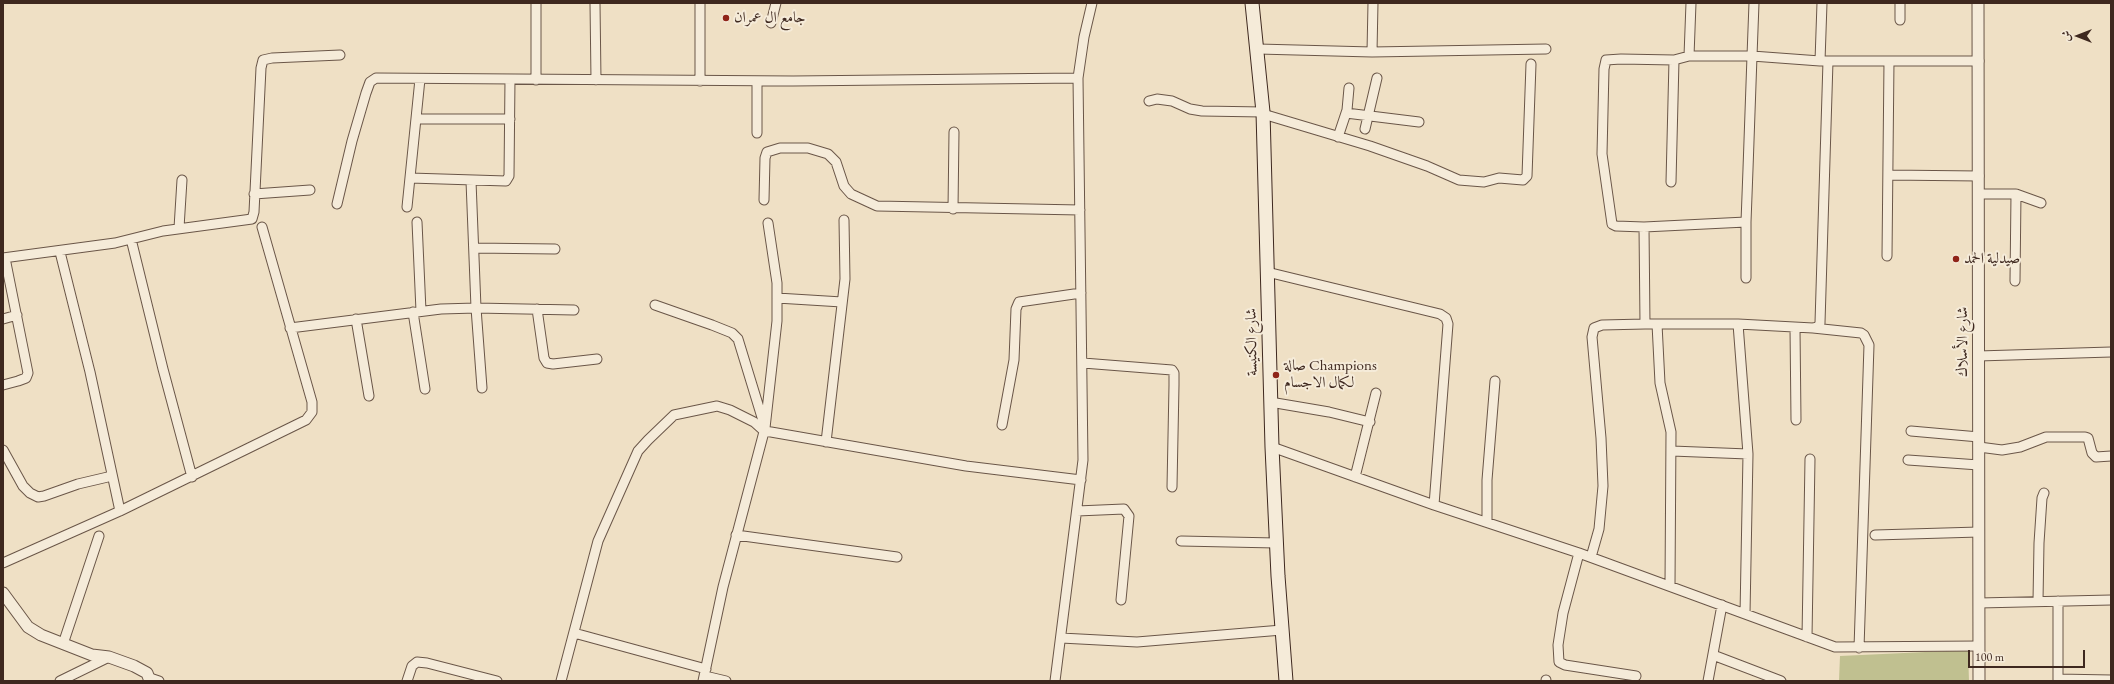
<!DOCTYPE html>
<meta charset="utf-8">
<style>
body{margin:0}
#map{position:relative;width:2114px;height:684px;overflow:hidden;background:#efe0c5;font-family:"EB Garamond",Amiri,serif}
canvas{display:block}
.frame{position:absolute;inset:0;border:4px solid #3e281f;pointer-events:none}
.north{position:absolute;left:2058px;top:16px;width:40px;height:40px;-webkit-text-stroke:3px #f5ebd9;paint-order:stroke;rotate:270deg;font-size:11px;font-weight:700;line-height:16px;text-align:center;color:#3e281f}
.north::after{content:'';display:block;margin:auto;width:14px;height:18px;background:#3e281f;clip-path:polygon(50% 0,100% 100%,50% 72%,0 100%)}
.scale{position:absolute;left:1968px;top:650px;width:117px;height:18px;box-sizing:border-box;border:2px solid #3e281f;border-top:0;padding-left:5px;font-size:12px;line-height:14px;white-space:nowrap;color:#3e281f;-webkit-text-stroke:3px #f5ebd9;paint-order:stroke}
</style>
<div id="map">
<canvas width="2114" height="684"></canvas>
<div class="frame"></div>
<div class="north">ش</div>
<div class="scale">100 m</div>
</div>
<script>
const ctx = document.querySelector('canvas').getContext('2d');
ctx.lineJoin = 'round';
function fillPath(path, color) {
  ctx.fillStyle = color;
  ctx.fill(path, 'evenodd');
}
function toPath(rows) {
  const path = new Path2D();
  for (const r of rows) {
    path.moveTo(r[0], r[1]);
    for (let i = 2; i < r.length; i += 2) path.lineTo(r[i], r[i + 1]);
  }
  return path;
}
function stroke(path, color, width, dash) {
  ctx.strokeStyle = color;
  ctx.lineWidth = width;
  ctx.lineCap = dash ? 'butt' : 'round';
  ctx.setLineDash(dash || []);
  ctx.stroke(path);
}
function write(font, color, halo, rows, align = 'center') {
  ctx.font = font + ' "EB Garamond",Amiri,serif';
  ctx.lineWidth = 4;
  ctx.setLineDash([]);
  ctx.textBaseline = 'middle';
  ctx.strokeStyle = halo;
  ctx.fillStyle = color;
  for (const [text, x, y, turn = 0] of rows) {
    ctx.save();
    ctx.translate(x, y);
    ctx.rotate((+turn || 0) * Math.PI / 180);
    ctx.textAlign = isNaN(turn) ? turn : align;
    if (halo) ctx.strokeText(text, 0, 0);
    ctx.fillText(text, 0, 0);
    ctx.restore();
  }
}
fillPath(toPath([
 [1968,650,1969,681,1839,681,1840,656]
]), '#c0c090');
const minor = toPath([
 [595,3,596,80],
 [700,3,700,81],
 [1754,3,1752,56,1748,169,1746,222,1644,227,1616,226,1612,224,1602,154,1604,69,1606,60,1621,59,1674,60,1689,56,1752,56,1820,61,1979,61],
 [1900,20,1900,3],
 [771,23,776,3],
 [1258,49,1372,52,1546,49],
 [1372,52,1373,3],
 [1689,56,1691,3],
 [1820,61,1822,3],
 [536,80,536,3],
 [1149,101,1157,99,1172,101,1190,109,1202,111,1263,112],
 [1346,113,1419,122],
 [1263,114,1370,146,1427,166,1459,180,1484,182,1499,178,1523,180,1527,176,1531,64],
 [416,119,510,119],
 [1365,129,1377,78],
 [757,133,757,81],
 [1338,137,1347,110,1349,88],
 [1888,175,1979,176],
 [410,178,506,181,509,176,510,79],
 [471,181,476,308,482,388],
 [1671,182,1674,60],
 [254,194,310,190],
 [1978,194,2016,194,2041,203],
 [764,200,765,158,767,152,780,148,808,148,828,154,836,162,844,186,851,194,877,206,1080,210],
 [337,204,352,141,366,93,370,82,376,78,793,81,1078,78],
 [407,207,420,79],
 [953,209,954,132],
 [417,222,421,311],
 [1644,227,1645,324],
 [179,228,182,180],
 [131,239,163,369,192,477],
 [474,248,555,249],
 [60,252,90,372,120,511],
 [1887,256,1889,61],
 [3,258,115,243,163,231,252,219,254,212,261,68,263,60,272,58,340,55],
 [1267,272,1440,314,1446,318,1448,324,1434,505],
 [1746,278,1746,222],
 [2015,281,2016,194],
 [777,298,842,302],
 [655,305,712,325,732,333,738,339,764,424],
 [537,309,544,358,547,363,553,364,597,359],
 [413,312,425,389],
 [3,319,17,315],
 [356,319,369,396],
 [1657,324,1660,383,1671,432,1670,585],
 [1738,324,1748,454,1745,614],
 [290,328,441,309,476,308,574,310],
 [1795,328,1796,420],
 [1813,328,1861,333,1864,335,1869,345,1859,648],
 [1978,356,2111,352],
 [1083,363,1172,370,1174,373,1174,385,1172,487],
 [3,385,18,381,26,378,28,373,5,258],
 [1270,402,1329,412,1370,422],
 [1002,425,1014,360,1016,309,1019,302,1081,293],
 [1911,431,1979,437],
 [826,442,845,279,844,220],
 [1272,447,1434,505,1579,553,1835,647,1979,646],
 [1979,447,2002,450,2020,447,2046,437,2085,437,2088,438,2092,453,2096,457,2111,456],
 [3,450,23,486,30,493,38,497,44,496,78,484,112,476],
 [1672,451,1748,454],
 [1908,460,1979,465],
 [1355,477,1376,393],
 [1077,511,1124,509,1129,516,1121,600],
 [1487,522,1487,480,1495,381],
 [736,535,897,557],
 [1875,535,1979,532],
 [1181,541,1276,543],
 [1579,553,1563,613,1558,645,1559,662,1565,665,1636,676],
 [1591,557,1599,529,1603,486,1601,438,1592,337,1594,328,1602,325,1645,324,1738,324,1813,328,1818,327,1820,323,1828,61],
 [3,563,120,511,306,420,312,412,312,402,262,227],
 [2038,601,2039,543,2042,498,2044,493],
 [2058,601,2058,681],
 [1979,603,2111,600],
 [574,633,706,669],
 [1807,637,1810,459],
 [1061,638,1137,642,1282,630],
 [63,644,99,536],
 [1713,655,1781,681],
 [705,676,726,681],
 [150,678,159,681],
 [2058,679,2111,680],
 [1546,680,1546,681],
 [60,681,109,657],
 [407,681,412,666,417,662,427,663,497,681],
 [561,681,598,541,638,451,648,440,674,415,717,406,730,410,754,422,764,431,771,432,966,466,1081,480],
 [703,681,723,587,765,428,777,321,777,283,768,223],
 [1055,681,1083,460,1078,78,1084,37,1092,3],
 [1708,681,1722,605]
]);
const tertiary = toPath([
 [1978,3,1979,681],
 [3,593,28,627,41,635,92,655,109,657,134,666,147,673,150,681]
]);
const secondary = toPath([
 [1252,3,1263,112,1272,447,1278,576,1286,681]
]);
stroke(minor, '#6a5648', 11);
stroke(tertiary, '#6a5648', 13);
stroke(secondary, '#3e281f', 15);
stroke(minor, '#f5ebd9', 9);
stroke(tertiary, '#f5ebd9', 11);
stroke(secondary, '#f5ebd9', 13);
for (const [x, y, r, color] of [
 [726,18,4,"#8f2418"],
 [1956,259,4,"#8f2418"],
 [1276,375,4,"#8f2418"]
]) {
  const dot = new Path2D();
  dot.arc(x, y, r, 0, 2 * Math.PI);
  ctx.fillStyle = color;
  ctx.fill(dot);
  stroke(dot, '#f5ebd9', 1.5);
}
write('15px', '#3e281f', '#f5ebd9', [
 ["جامع ال عمران",734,18],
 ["صيدلية الحمد",1964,259],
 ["صالة Champions",1284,366],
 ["لكمال الاجسام",1284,383]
], 'left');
write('15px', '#3e281f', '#f5ebd9', [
 ["شارع الكنيسة",1252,342,-91],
 ["شارع الأسلاك",1963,342,-90]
]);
</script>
